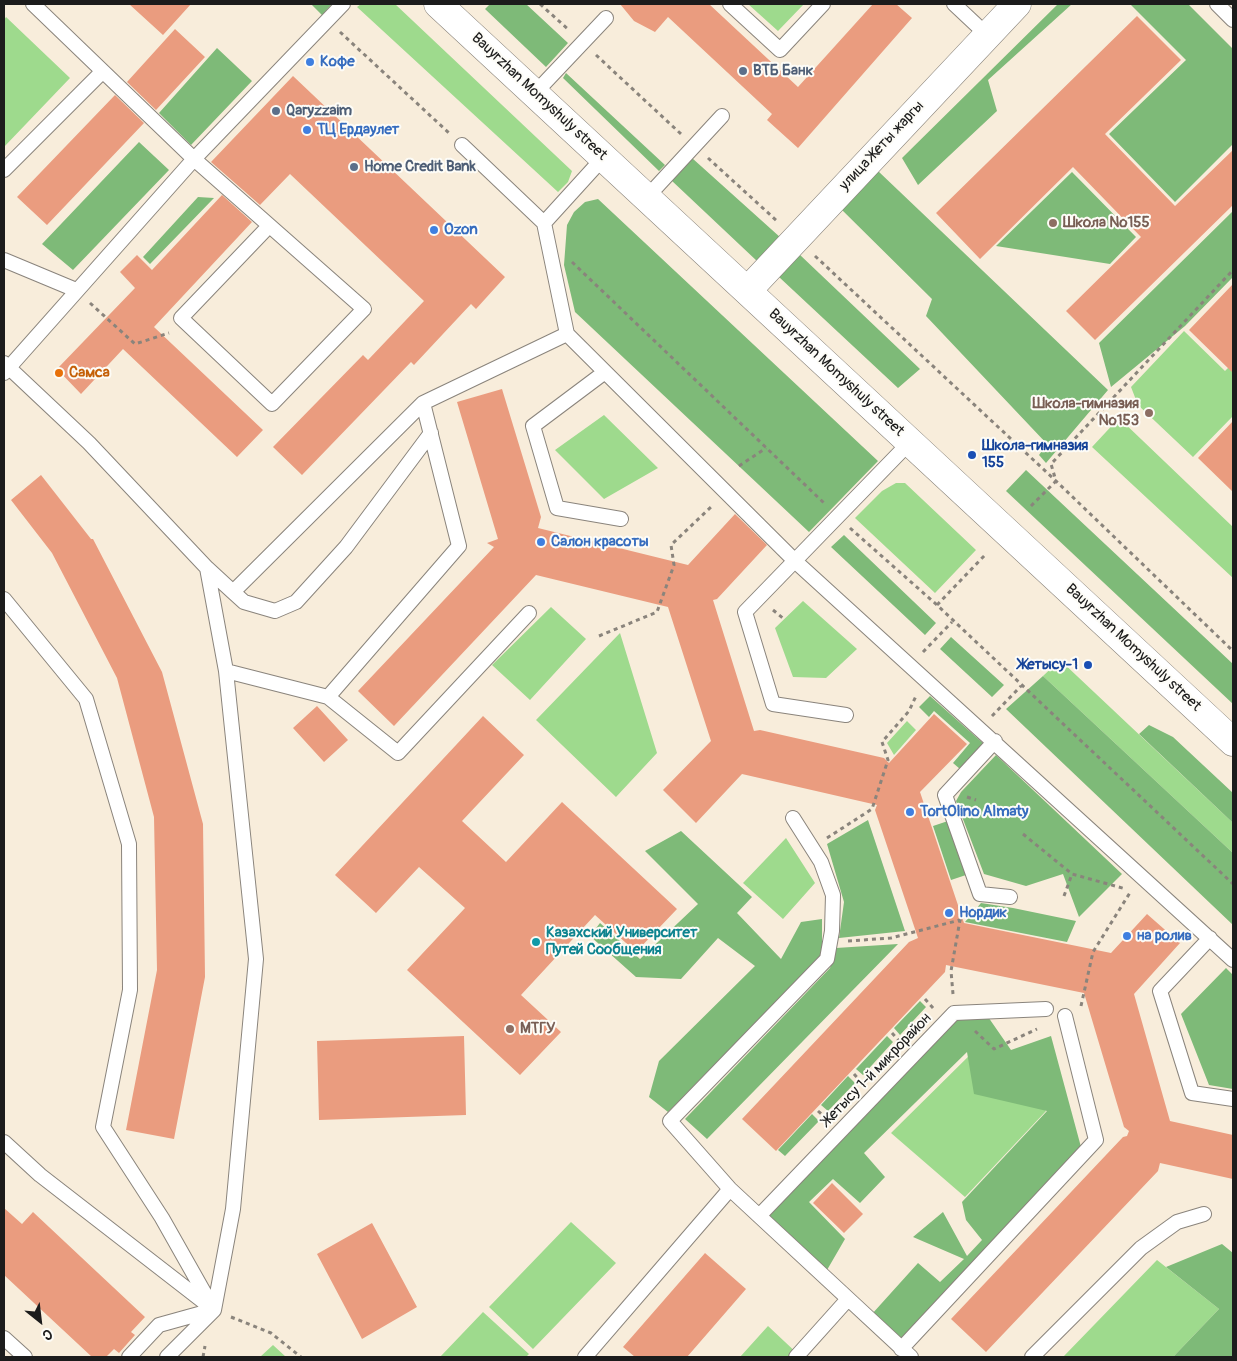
<!DOCTYPE html>
<meta charset="utf-8">
<style>
body{margin:0}
#map{position:relative;width:1237px;height:1361px;overflow:hidden;background:#f8eddb;font-family:Pangolin,sans-serif}
canvas{display:block}
.frame{position:absolute;inset:0;border:5px solid #1c1c1c;pointer-events:none}
.north{position:absolute;left:15px;top:1296px;width:50px;height:50px;-webkit-text-stroke:4px #fdfcf7;paint-order:stroke;rotate:151deg;font-size:14px;font-weight:700;line-height:20px;text-align:center;color:#1c1c1c}
.north::after{content:'';display:block;margin:auto;width:18px;height:22px;background:#1c1c1c;clip-path:polygon(50% 0,100% 100%,50% 72%,0 100%)}
</style>
<div id="map">
<canvas width="1237" height="1361"></canvas>
<div class="frame"></div>
<div class="north">С</div>
</div>
<script>
const ctx = document.querySelector('canvas').getContext('2d');
ctx.lineJoin = 'round';
function fillPath(path, color) {
  ctx.fillStyle = color;
  ctx.fill(path, 'evenodd');
}
function toPath(rows) {
  const path = new Path2D();
  for (const r of rows) {
    path.moveTo(r[0], r[1]);
    for (let i = 2; i < r.length; i += 2) path.lineTo(r[i], r[i + 1]);
  }
  return path;
}
function stroke(path, color, width, dash) {
  ctx.strokeStyle = color;
  ctx.lineWidth = width;
  ctx.lineCap = dash ? 'butt' : 'round';
  ctx.setLineDash(dash || []);
  ctx.stroke(path);
}
function write(font, color, halo, rows, align = 'center') {
  ctx.font = font + ' Pangolin,sans-serif';
  ctx.lineWidth = 4;
  ctx.setLineDash([]);
  ctx.textBaseline = 'middle';
  ctx.strokeStyle = halo;
  ctx.fillStyle = color;
  for (const [text, x, y, turn = 0] of rows) {
    ctx.save();
    ctx.translate(x, y);
    ctx.rotate((+turn || 0) * Math.PI / 180);
    ctx.textAlign = isNaN(turn) ? turn : align;
    if (halo) ctx.strokeText(text, 0, 0);
    ctx.fillText(text, 0, 0);
    ctx.restore();
  }
}
fillPath(toPath([
 [361,4,395,4,572,171,568,182,558,192,357,7],
 [748,4,804,4,778,31],
 [6,17,70,78,4,147,4,20],
 [1184,331,1225,371,1233,363,1233,416,1193,457,1138,405,1131,387],
 [604,415,658,468,604,499,555,450],
 [1119,418,1233,527,1233,578,1092,447],
 [896,483,905,483,976,550,935,593,855,518,882,491],
 [803,601,857,649,826,678,793,677,775,628],
 [551,607,586,639,530,700,492,665],
 [620,633,657,753,616,797,536,720],
 [1060,660,1233,823,1233,853,1043,676],
 [907,721,916,730,894,755,887,743],
 [786,838,815,883,783,919,743,883],
 [980,1045,1046,1111,965,1197,891,1133],
 [571,1222,616,1263,533,1349,489,1307],
 [1157,1260,1219,1309,1173,1357,1063,1357],
 [483,1312,529,1354,526,1357,440,1357],
 [768,1326,801,1357,740,1357],
 [273,1345,286,1357,260,1357]
]), '#9eda8d');
fillPath(toPath([
 [311,4,332,4,322,15],
 [490,4,526,4,568,43,546,67,485,9],
 [1058,4,1072,4,988,80,997,111,918,185,902,158],
 [1130,4,1188,4,1233,49,1233,144,1175,202,1109,134,1186,60],
 [217,48,252,81,191,145,159,113],
 [566,73,665,165,659,171,563,78],
 [139,142,169,170,73,270,42,244],
 [692,158,781,238,758,262,671,180],
 [878,171,1108,390,1046,463,1039,455,1047,444,926,316,932,299,841,209],
 [1072,172,1136,237,1110,264,996,246],
 [198,197,214,198,150,264,143,257],
 [598,199,878,461,809,532,575,312,564,265,567,225,574,212,585,202],
 [1233,211,1233,277,1185,326,1111,387,1099,343],
 [799,254,920,369,898,388,779,277],
 [1026,470,1233,664,1233,704,1006,491],
 [844,535,936,623,925,635,831,547],
 [951,637,1004,685,992,697,940,649],
 [1043,676,1233,853,1233,925,1006,709],
 [930,696,984,744,960,769,953,763,970,743,934,711,929,717,919,707],
 [1149,725,1173,737,1233,793,1233,823,1139,734],
 [996,755,1122,874,1079,917,1063,874,1026,886,984,874,956,801,961,792],
 [868,820,905,931,839,938,844,902,827,844],
 [948,821,966,875,951,880,933,826],
 [681,831,752,897,737,913,781,959,801,922,822,919,822,955,668,1112,649,1097,659,1061,755,966,718,938,681,979,636,977,590,936,600,923,640,959,698,904,645,851],
 [981,903,1013,908,1076,921,1067,942,965,922],
 [898,944,707,1139,685,1119,830,968,836,948],
 [1226,968,1233,975,1233,1089,1209,1085,1181,1014],
 [920,1001,926,1007,900,1035,894,1028],
 [984,1011,1011,1050,1051,1036,1081,1147,900,1340,872,1314,918,1263,940,1282,964,1259,913,1237,943,1212,967,1256,982,1240,966,1220,962,1202,1047,1111,974,1094,967,1052,864,1153,885,1177,860,1203,833,1179,809,1202,845,1239,827,1270,760,1207,940,1019],
 [887,1036,893,1042,863,1075,856,1069],
 [848,1076,855,1083,828,1111,821,1105],
 [812,1114,819,1121,785,1156,778,1150],
 [1222,1244,1233,1253,1233,1357,1173,1357,1219,1309,1166,1267]
]), '#7eba78');
fillPath(toPath([
 [129,4,191,4,163,35],
 [620,4,709,4,798,87,873,4,896,4,912,18,798,148,767,120,772,114,668,17,655,32,634,21],
 [1137,16,1181,60,1105,134,1175,206,1233,150,1233,205,1095,340,1066,311,1141,237,1073,167,980,259,936,213],
 [175,29,205,57,156,110,127,82],
 [293,76,505,277,476,309,471,304,414,365,411,362,302,475,273,447,363,355,368,360,424,301,290,174,260,205,211,162],
 [115,95,144,123,47,225,17,197],
 [222,195,252,222,154,327,263,430,237,457,123,349,81,394,57,369,135,288,120,272,137,255,152,270],
 [1233,284,1233,373,1189,330],
 [502,389,541,517,538,528,688,565,735,514,767,545,717,599,713,600,754,731,760,730,884,758,889,763,934,714,967,744,920,792,964,923,1111,953,1147,914,1180,943,1134,994,1170,1121,1233,1135,1233,1179,1160,1163,1158,1171,986,1352,951,1319,1123,1137,1127,1136,1129,1131,1124,1127,1084,993,946,965,945,972,776,1151,742,1119,909,942,918,938,875,810,877,805,742,774,696,823,663,790,711,741,668,607,536,575,394,726,358,691,494,547,487,543,498,539,457,402],
 [1233,421,1233,492,1198,458],
 [41,475,91,539,93,539,162,672,203,824,205,977,174,1139,126,1130,157,970,154,817,117,678,52,553,11,500],
 [317,706,348,740,324,762,293,728],
 [483,716,524,755,462,821,506,862,562,802,677,909,636,952,595,915,521,995,561,1032,520,1075,407,970,465,908,419,867,376,913,335,875],
 [464,1036,466,1115,319,1120,317,1041],
 [832,1183,863,1214,844,1233,813,1203],
 [4,1208,22,1224,33,1212,145,1317,131,1332,135,1335,119,1353,114,1349,106,1357,92,1357,4,1275],
 [372,1223,417,1307,362,1339,317,1254],
 [705,1253,746,1289,687,1357,635,1357,623,1347]
]), '#ea9c7f');
const service = toPath([
 [33,4,194,159,364,309,272,404,181,318,269,226],
 [730,4,780,50,823,4],
 [954,4,987,35],
 [1217,4,1233,20],
 [535,93,606,18],
 [462,145,544,223,604,157],
 [4,170,102,72],
 [648,196,722,116],
 [544,223,567,334],
 [4,260,76,290],
 [4,363,89,443,207,568,226,671,256,959,233,1209,214,1310,167,1357],
 [605,372,533,426,557,508,621,519],
 [4,373,194,159,343,4],
 [423,403,459,546,328,697,398,753,529,613],
 [207,568,233,592,423,403,567,334,796,562,1233,960],
 [233,592,244,602,275,611,296,602,346,547,431,433],
 [4,599,86,699,129,844,130,990,103,1127,162,1218,214,1310],
 [226,671,328,697],
 [846,715,773,704,745,612,910,442],
 [995,741,945,795,980,894,1010,897],
 [793,818,821,862,833,895,832,931,827,959,670,1121,730,1189,911,1357],
 [1210,938,1160,991,1192,1093,1233,1099],
 [4,1142,40,1175,209,1306],
 [759,1216,954,1013,1046,1009],
 [4,1338,25,1357],
 [901,1349,1096,1140,1065,1016],
 [129,1357,159,1325,213,1310],
 [585,1357,730,1189],
 [796,1357,848,1299],
 [1032,1357,1141,1248,1177,1222,1204,1214]
]);
const tertiary = toPath([
 [748,290,1017,4]
]);
const secondary = toPath([
 [438,4,1233,742]
]);
stroke(service, '#8a847c', 16);
stroke(tertiary, '#8a847c', 29);
stroke(secondary, '#8a847c', 29);
stroke(toPath([
 [540,4,569,30],
 [340,32,449,133],
 [596,55,681,134],
 [708,158,777,221],
 [815,256,1056,481,1233,651],
 [572,262,824,503],
 [90,303,135,344,169,333],
 [739,466,766,448],
 [1031,506,1056,481,1051,464,1233,270],
 [850,528,937,605,1233,884],
 [937,605,985,555],
 [773,610,784,619],
 [599,636,657,612,674,565,671,545,713,505],
 [923,652,952,622],
 [992,716,1021,686],
 [967,797,976,800],
 [1023,834,1072,874],
 [827,838,872,809,888,760,882,742,909,711,916,696],
 [1064,896,1072,874,1126,889],
 [848,941,891,938,960,920,969,908],
 [953,994,951,971,960,920],
 [925,999,934,1009],
 [1081,1006,1093,952,1131,891],
 [975,1031,994,1049,1037,1029],
 [892,1033,901,1043],
 [854,1074,862,1083],
 [818,1111,827,1119],
 [231,1317,271,1333,301,1357],
 [203,1357,205,1346]
]), '#8a847c', 3, [4, 4]);
stroke(service, '#fff', 14);
stroke(tertiary, '#fff', 28);
stroke(secondary, '#fff', 28);
for (const [x, y, r, color] of [
 [310,62,5,"#3f7fe0"],
 [743,71,5,"#5c6f8a"],
 [276,111,5,"#5c6f8a"],
 [307,130,5,"#3f7fe0"],
 [354,167,5,"#5c6f8a"],
 [1053,223,5,"#8d6e63"],
 [434,230,5,"#3f7fe0"],
 [59,373,5,"#e8710a"],
 [1149,413,5,"#8d6e63"],
 [972,455,5,"#1a4fb4"],
 [541,542,5,"#3f7fe0"],
 [1088,665,5,"#1a4fb4"],
 [910,812,5,"#3f7fe0"],
 [949,913,5,"#3f7fe0"],
 [1127,936,5,"#3f7fe0"],
 [536,942,5,"#0f9aa8"],
 [510,1029,5,"#8d6e63"]
]) {
  const dot = new Path2D();
  dot.arc(x, y, r, 0, 2 * Math.PI);
  ctx.fillStyle = color;
  ctx.fill(dot);
  stroke(dot, '#fdfcf7', 2);
}
write('bold 15px', '#366cbe', '#fdfcf7', [
 ["Кофе",320,62],
 ["ТЦ Ердаулет",317,130],
 ["Ozon",444,230],
 ["Салон красоты",551,542],
 ["TortOlino Almaty",920,812],
 ["Нордик",959,913],
 ["на ролив",1137,936]
], 'left');
write('bold 15px', '#4e5e75', '#fdfcf7', [
 ["ВТБ Банк",753,71],
 ["Qaryzzaim",286,111],
 ["Home Credit Bank",364,167]
], 'left');
write('15px', '#1c1c1c', '#fdfcf7', [
 ["Bauyrzhan Momyshuly street",539,97,43],
 ["улица Жеты жаргы",882,146,-47],
 ["Bauyrzhan Momyshuly street",836,373,43],
 ["Bauyrzhan Momyshuly street",1133,648,43],
 ["Жетысу 1-й микрорайон",877,1070,-46]
]);
write('bold 15px', '#785e54', '#fdfcf7', [
 ["Школа №155",1063,223],
 ["Школа-гимназия",1139,404,"right"],
 ["№153",1139,421,"right"],
 ["МТГУ",520,1029]
], 'left');
write('bold 15px', '#c56008', '#fdfcf7', [
 ["Самса",69,373]
], 'left');
write('bold 15px', '#164399', '#fdfcf7', [
 ["Школа-гимназия",982,446],
 ["155",982,463],
 ["Жетысу-1",1078,665,"right"]
], 'left');
write('bold 15px', '#0d838f', '#fdfcf7', [
 ["Казахский Университет",546,933],
 ["Путей Сообщения",546,950]
], 'left');
</script>
